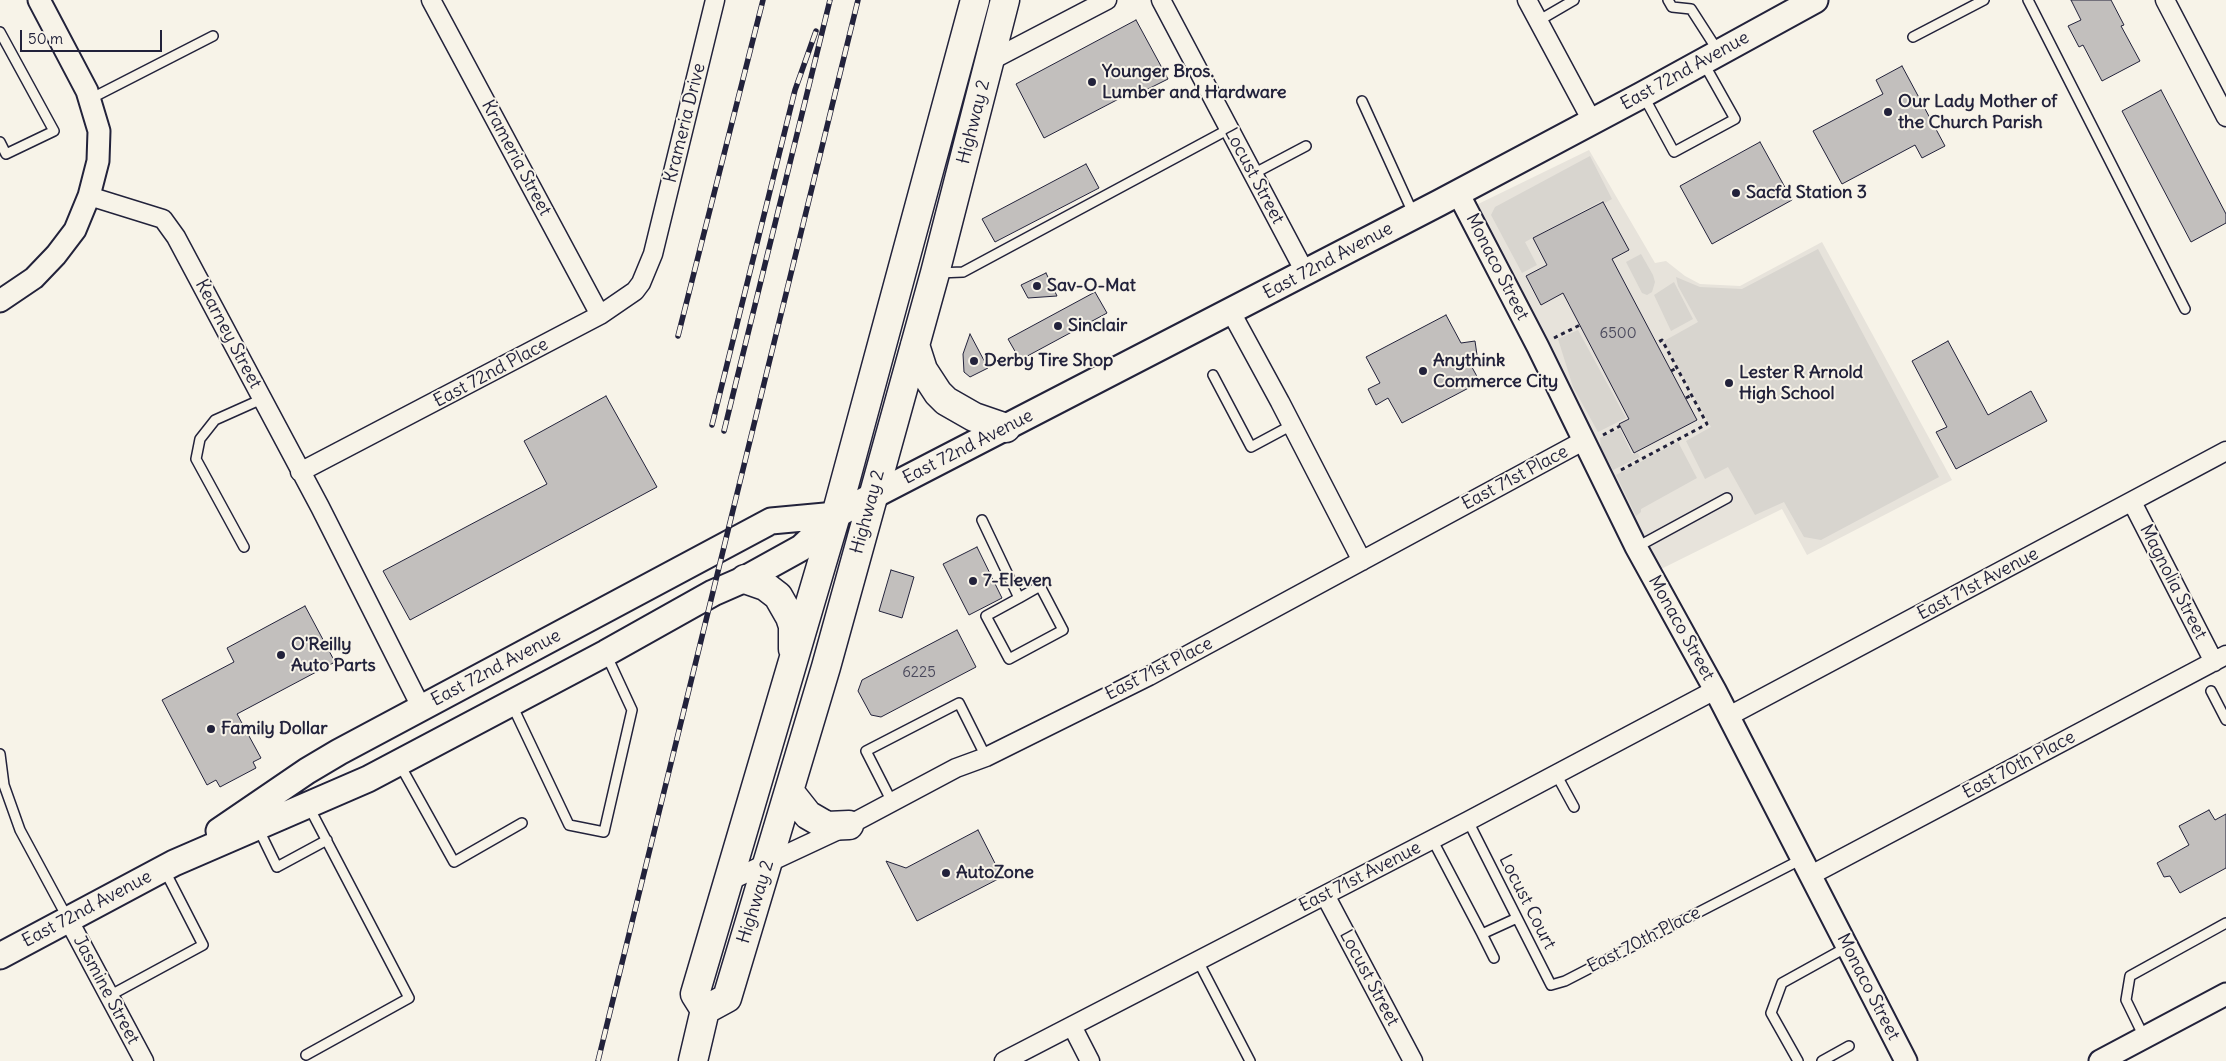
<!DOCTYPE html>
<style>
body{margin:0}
#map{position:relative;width:2226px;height:1061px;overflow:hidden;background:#f7f3e8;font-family:Delius,sans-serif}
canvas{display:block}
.scale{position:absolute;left:20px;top:30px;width:142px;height:22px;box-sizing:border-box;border:2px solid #22223b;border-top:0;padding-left:6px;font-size:15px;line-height:18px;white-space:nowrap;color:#22223b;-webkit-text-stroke:4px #f7f3e8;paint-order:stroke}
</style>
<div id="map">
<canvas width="2226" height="1061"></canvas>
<div class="scale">50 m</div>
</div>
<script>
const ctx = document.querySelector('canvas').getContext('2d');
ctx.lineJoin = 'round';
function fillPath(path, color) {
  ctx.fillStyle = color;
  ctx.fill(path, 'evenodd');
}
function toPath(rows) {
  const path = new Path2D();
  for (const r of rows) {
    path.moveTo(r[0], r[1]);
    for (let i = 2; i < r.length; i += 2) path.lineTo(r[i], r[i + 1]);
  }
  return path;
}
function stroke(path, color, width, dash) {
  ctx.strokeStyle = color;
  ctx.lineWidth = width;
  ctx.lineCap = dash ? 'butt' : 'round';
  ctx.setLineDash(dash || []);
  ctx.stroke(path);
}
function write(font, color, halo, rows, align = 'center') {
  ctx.font = font + ' Delius,sans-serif';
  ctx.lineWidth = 4;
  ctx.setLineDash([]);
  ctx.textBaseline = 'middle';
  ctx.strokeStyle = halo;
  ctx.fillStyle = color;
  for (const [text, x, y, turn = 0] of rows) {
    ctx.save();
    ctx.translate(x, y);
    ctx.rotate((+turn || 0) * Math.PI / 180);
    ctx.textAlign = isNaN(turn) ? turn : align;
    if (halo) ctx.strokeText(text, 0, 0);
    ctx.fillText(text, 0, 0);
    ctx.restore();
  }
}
fillPath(toPath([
 [1589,150,1655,263,1666,261,1685,276,1700,284,1740,286,1822,242,1952,480,1807,555,1782,509,1655,572,1472,207]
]), '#e7e3db');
fillPath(toPath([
 [1590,156,1612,199,1605,203,1603,200,1525,242,1537,265,1522,273,1491,215,1495,207],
 [1818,249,1939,477,1821,540,1804,537,1784,502,1755,515,1728,467,1705,479,1686,441,1711,427,1664,341,1698,322,1678,286,1676,277,1700,287,1742,289],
 [1641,254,1653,275,1655,282,1652,292,1647,295,1642,293,1626,262],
 [1674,282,1693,319,1671,331,1654,295],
 [1578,330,1626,418,1598,432,1573,387,1558,339],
 [1620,429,1632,454,1638,453,1640,457,1613,470,1601,449,1600,438],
 [1678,442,1697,478,1641,509,1641,512,1636,516,1616,475]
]), '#d8d5cf');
const building = toPath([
 [2071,0,2111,0,2124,25,2121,26,2140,61,2102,81,2083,45,2079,47,2068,26,2081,20,2071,0],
 [1136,20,1168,79,1134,96,1132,92,1044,138,1016,84,1136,20],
 [1902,66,1945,146,1922,158,1915,145,1842,184,1813,131,1883,94,1876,80,1902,66],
 [2161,90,2226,214,2226,223,2191,242,2122,111,2161,90],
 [1760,142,1792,200,1712,244,1680,186,1760,142],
 [1086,164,1099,188,995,242,982,219,1086,164],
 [1603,202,1629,250,1612,259,1697,420,1634,453,1619,424,1629,419,1563,293,1541,305,1526,276,1547,265,1533,238,1603,202],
 [1046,273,1057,296,1028,298,1021,285,1046,273],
 [1095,292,1107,313,1020,360,1008,339,1095,292],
 [1446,315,1461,343,1475,341,1477,355,1468,360,1480,382,1402,423,1388,398,1376,405,1368,389,1380,383,1366,357,1446,315],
 [970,334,988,368,970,377,964,372,963,354,970,334],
 [1948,341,1988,415,2031,391,2047,421,1956,469,1936,432,1947,427,1912,361,1948,341],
 [606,396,657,487,410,620,383,571,547,484,524,441,606,396],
 [977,547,1002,598,969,615,943,564,977,547],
 [891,570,914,577,902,618,879,611,891,570],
 [305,606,335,662,237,714,261,758,253,762,256,768,220,787,216,780,207,785,162,700,234,662,227,648,305,606],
 [957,630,976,667,881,717,871,715,858,691,862,680,957,630],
 [2209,810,2215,820,2226,814,2226,868,2180,893,2170,876,2164,877,2157,863,2189,845,2179,826,2209,810],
 [978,830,1002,877,917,921,886,861,906,868,978,830]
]);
fillPath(building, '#c2bfbd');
stroke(building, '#22223b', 1);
const service = toPath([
 [1668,0,1672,7,1691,9,1718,51],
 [2028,0,2185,309],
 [1538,21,1574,0],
 [0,32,54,131,6,154,0,142],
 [1913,37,1984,0],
 [1643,95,1674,152,1735,119,1703,62],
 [90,99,213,36],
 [1362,101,1413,213],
 [1253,174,1306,146],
 [938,273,963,272,1229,129],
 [1213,375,1251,447,1292,425],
 [982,520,1019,598,986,616,1009,659,1063,630,1040,586,1019,598],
 [244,547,196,459,200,439,215,420,262,399],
 [1637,547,1727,498],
 [2211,691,2226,720],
 [512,705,569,825,604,832,632,710,606,654],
 [0,754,4,785,20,830,68,919],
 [400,765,454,862,522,823],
 [1556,774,1574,807],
 [892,802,866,751,959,703,986,757],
 [1468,821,1551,985,1565,981,1802,859],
 [258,828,277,867,327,840],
 [1432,839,1482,934,1517,918],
 [1482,934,1494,958],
 [1198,961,1250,1061],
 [109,996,203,945,165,871],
 [2144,1037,2126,1000,2130,976,2226,923],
 [306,1055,409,998,309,807],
 [1798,1061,1771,1013,1782,983,1847,947],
 [1822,1061,1849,1046]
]);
const minor = toPath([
 [431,0,600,315],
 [1161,0,1305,272],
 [1527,0,1592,121],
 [2165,0,2226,117],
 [990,61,1107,0],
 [89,196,163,219,176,237,320,507,421,707],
 [1231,312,1280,402,1362,561],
 [300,472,600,315,635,291,641,283,653,254,715,0],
 [2132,502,2214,662],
 [1729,716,2226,451],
 [1811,875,2226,655],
 [727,882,849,825,956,768,986,757,1149,676,1583,441],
 [1325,895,1413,1061],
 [68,919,144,1061],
 [1072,1026,1090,1061],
 [1004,1061,1468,821,1715,690]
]);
const tertiary = toPath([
 [1458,193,1538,347,1636,547,1715,690,1906,1061],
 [0,301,34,278,56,255,75,230,89,196,98,161,99,131,87,91,39,0],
 [2100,1061,2226,994]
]);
const secondary = toPath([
 [219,831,307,771,339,752,771,521,836,515],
 [0,956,174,863,368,779,606,653,713,593,745,579,801,548,836,515,1439,203,1642,95,1815,0]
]);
const primary = toPath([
 [915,345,923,370,938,393,946,401,974,417,1006,428],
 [745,579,765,586,778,596,790,617,793,626,793,649],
 [789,791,808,815,827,826,849,825],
 [705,1010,727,998,826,667,935,273,1005,0],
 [693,1061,705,1010,695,994,836,515,975,0]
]);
stroke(service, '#22223b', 12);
stroke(minor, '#22223b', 21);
stroke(tertiary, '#22223b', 25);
stroke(secondary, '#22223b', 29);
stroke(primary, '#22223b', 31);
stroke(toPath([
 [1554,338,1580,325],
 [1671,371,1677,368],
 [1686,398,1692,395],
 [1603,435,1620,426],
 [1621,470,1707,424,1662,340,1657,343]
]), '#22223b', 3, [4, 4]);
stroke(service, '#f7f3e8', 9);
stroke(minor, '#f7f3e8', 18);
stroke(tertiary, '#f7f3e8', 21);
stroke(secondary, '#f7f3e8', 25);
stroke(primary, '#f7f3e8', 28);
const rail = toPath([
 [678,336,763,0],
 [712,425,795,90,816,31],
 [724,431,830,0],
 [598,1061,858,0]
]);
stroke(rail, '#22223b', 5.5);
stroke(rail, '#f7f3e8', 4, [11]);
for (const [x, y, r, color] of [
 [1092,82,5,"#22223b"],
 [1888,112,5,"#22223b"],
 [1736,193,5,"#22223b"],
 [1037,286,5,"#22223b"],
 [1058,326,5,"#22223b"],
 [974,361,5,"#22223b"],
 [1423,371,5,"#22223b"],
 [1729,383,5,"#22223b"],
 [973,581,5,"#22223b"],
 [281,655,5,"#22223b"],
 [211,729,5,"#22223b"],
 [946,873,5,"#22223b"]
]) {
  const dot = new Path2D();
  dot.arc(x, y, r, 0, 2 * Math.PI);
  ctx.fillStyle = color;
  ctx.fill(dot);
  stroke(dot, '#f7f3e8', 2);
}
write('15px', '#4a495c', null, [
 ["6500",1618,334],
 ["6225",919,673]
]);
write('18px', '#22223b', '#f7f3e8', [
 ["East 72nd Avenue",1685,71,-29],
 ["Highway 2",974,122,-76],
 ["Krameria Drive",685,123,-76],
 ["Krameria Street",516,158,62],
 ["Locust Street",1254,176,62],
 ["East 72nd Avenue",1328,261,-28],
 ["Monaco Street",1497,267,63],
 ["Kearney Street",228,334,62],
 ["East 72nd Place",491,373,-28],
 ["East 72nd Avenue",968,447,-27],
 ["East 71st Place",1515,478,-28],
 ["Highway 2",868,512,-75],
 ["Magnolia Street",2173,582,63],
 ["East 71st Avenue",1978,584,-28],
 ["Monaco Street",1681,628,61],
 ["East 72nd Avenue",496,668,-28],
 ["East 71st Place",1159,669,-27],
 ["East 70th Place",2019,765,-28],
 ["East 71st Avenue",1360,877,-27],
 ["Highway 2",756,902,-73],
 ["Locust Court",1527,902,63],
 ["East 72nd Avenue",87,909,-28],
 ["East 70th Place",1644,940,-27],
 ["Locust Street",1369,978,62],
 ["Monaco Street",1868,987,63],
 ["Jasmine Street",106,990,62]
]);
write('bold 18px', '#22223b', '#f7f3e8', [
 ["Younger Bros.",1102,72],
 ["Lumber and Hardware",1102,93],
 ["Our Lady Mother of",1898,102],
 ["the Church Parish",1898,123],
 ["Sacfd Station 3",1746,193],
 ["Sav-O-Mat",1047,286],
 ["Sinclair",1068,326],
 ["Derby Tire Shop",984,361],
 ["Anythink",1433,361],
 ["Commerce City",1433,382],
 ["Lester R Arnold",1739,373],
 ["High School",1739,394],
 ["7-Eleven",983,581],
 ["O'Reilly",291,645],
 ["Auto Parts",291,666],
 ["Family Dollar",221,729],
 ["AutoZone",956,873]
], 'left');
</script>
